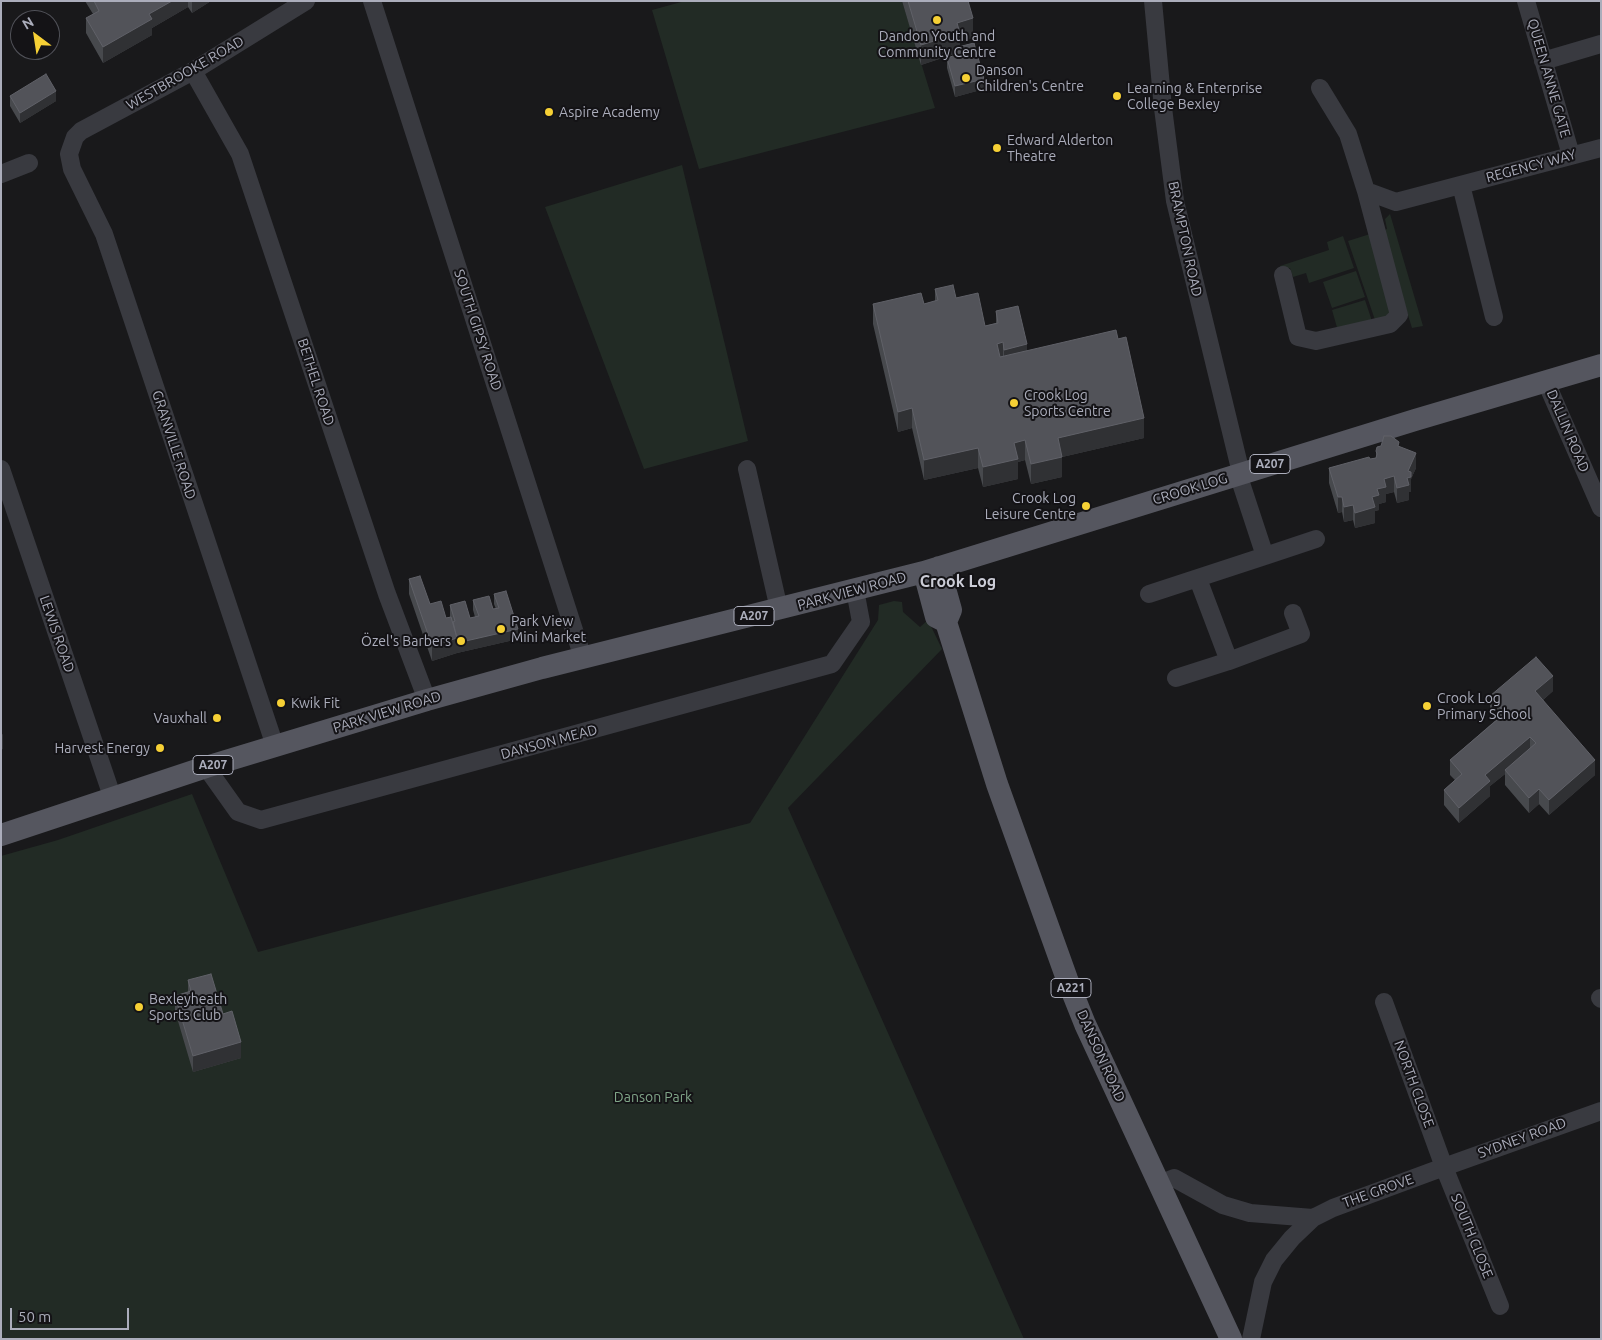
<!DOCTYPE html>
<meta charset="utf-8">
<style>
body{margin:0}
#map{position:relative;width:1602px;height:1340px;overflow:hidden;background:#19191b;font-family:Ubuntu,sans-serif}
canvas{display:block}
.frame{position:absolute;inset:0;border:2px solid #abadbb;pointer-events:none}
.north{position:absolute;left:10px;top:10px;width:50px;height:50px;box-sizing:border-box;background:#141316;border:1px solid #505158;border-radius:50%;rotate:329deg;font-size:14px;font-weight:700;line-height:20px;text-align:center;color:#abadbb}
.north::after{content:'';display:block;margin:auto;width:18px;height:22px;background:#f6d035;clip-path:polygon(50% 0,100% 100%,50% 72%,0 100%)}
.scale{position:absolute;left:10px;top:1308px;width:119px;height:22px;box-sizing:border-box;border:2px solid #abadbb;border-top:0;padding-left:6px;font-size:15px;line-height:18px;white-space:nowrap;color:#abadbb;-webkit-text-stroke:4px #141316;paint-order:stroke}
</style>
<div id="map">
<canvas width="1602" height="1340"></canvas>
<div class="frame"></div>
<div class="north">N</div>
<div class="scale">50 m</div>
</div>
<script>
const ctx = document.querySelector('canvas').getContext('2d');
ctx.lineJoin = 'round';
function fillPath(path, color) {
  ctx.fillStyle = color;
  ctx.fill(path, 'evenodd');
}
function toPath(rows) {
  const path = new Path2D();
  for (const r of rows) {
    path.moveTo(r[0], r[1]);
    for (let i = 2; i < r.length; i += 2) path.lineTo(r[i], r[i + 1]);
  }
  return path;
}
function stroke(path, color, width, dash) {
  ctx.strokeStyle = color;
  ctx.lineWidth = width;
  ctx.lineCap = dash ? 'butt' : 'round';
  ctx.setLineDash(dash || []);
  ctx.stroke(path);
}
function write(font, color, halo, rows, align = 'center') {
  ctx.font = font + ' Ubuntu,sans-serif';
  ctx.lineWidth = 4;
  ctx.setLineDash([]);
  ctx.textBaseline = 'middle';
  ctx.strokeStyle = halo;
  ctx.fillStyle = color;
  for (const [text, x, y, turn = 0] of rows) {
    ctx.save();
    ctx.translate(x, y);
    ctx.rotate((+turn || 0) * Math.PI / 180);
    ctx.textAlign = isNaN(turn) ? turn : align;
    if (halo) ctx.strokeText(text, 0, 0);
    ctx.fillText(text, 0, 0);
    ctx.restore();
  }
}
fillPath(toPath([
 [685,1,902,1,935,108,699,169,652,10],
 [682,165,748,441,644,469,545,207],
 [1390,214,1423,326,1412,328,1382,231,1387,229,1385,219],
 [1370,234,1391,310,1385,318,1375,320,1348,241],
 [1343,236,1354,268,1309,283,1306,273,1293,277,1290,268,1281,271,1280,266,1329,250,1327,242],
 [1356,271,1365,297,1332,308,1323,282],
 [1365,300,1372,321,1338,331,1332,310],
 [894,601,902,602,903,612,920,627,928,620,942,649,788,808,1024,1339,1,1339,1,856,58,840,192,794,258,952,750,823,878,620,879,605]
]), '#222b25');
stroke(toPath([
 [372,1,583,658],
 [1153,1,1163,108,1175,201,1241,473],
 [1526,1,1571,155],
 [1543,61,1601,44],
 [193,71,240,154,387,594,427,700],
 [1320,88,1348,134,1366,191,1396,202,1601,148],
 [1,174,29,163],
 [1461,185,1494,317],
 [1283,275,1298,337,1316,341,1390,324,1399,315,1366,191],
 [1546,382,1601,508],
 [1,469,113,799],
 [747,469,779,609],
 [1265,556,1316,539],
 [1198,579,1229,661,1301,634,1293,613],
 [1149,594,1265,556,1238,474],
 [1176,678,1229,661],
 [275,746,104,234,72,169,69,154,75,137,81,131,193,71,306,1],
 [206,767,238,812,261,820,832,664,861,622,855,590],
 [1600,998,1601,999],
 [1384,1002,1444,1167,1500,1306],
 [1159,1184,1174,1178,1223,1205,1250,1213,1313,1218],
 [1251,1339,1263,1282,1274,1260,1292,1238,1313,1218,1333,1208,1444,1167,1601,1111]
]), '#393a40', 18);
stroke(toPath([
 [939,567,951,610,946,622,997,784,1067,979,1085,1024,1231,1339],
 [924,572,936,617,946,622],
 [1,835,206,767,427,700,542,668,924,572,1415,420,1601,365]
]), '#55565f', 22);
fillPath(toPath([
 [85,1,211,1,192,13,188,7,152,28,152,35,103,63,86,33,86,18,93,14],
 [902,1,968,1,973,38,960,42,960,47,984,89,955,97,947,68,947,58,954,56,954,54,921,65],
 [10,96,56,101,20,123,10,106],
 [935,289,956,298,985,326,996,323,996,311,1027,351,1144,438,1062,457,1062,477,1031,484,1025,460,1018,462,1018,479,983,487,978,468,924,480,912,428,898,432,873,324,873,304,924,304,935,301],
 [1399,446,1416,468,1411,479,1411,492,1409,492,1409,500,1397,503,1394,492,1386,494,1386,502,1379,504,1379,510,1375,511,1375,523,1355,528,1353,520,1344,522,1342,512,1338,513,1329,483,1329,468,1376,458,1376,451],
 [409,579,430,604,446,618,450,617,450,605,470,618,475,617,473,610,473,600,493,609,496,609,494,604,494,594,518,639,457,653,432,661,409,594],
 [1553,691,1543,700,1595,775,1549,815,1539,804,1529,813,1505,785,1505,774,1490,786,1490,796,1459,823,1444,805,1444,790,1455,780,1450,775,1450,760,1497,719,1490,711,1490,696],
 [188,980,223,1014,241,1058,193,1072,175,1011,175,996,188,992]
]), '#47494d');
fillPath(toPath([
 [172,1,188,1,188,7,152,28,152,35,103,63,103,47,149,14],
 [192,1,211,1,192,13],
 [973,18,973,38,960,42,960,53,954,48,954,54,921,65,921,45,957,23],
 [984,79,984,89,955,97,955,86],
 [56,91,56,101,20,123,20,113],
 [1003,342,1003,362,997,364,997,344],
 [1027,344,1027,364,1004,370,1004,350],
 [912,408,912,428,898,432,898,412],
 [1144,418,1144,438,1062,457,1062,477,1031,484,1031,464,1058,438],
 [1025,440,1025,460,1018,462,1018,479,983,487,983,467,1014,443],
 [978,448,978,468,924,480,924,460],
 [1416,453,1416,468,1411,479,1411,492,1409,492,1409,500,1397,503,1397,488,1408,471],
 [1394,476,1394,492,1386,494,1386,502,1379,504,1379,510,1375,511,1375,523,1355,528,1355,513,1377,489,1384,479],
 [1338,497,1342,497,1342,512,1338,513],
 [1353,505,1353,520,1344,522,1344,507],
 [518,629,518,639,457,653,432,661,432,646,457,638],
 [1553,676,1553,691,1535,707,1535,691],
 [3,734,3,749,1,750,1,735],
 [1530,737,1530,752,1505,770,1505,774,1490,786,1490,796,1459,823,1459,808,1485,775],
 [1595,760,1595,775,1549,815,1549,800],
 [1539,789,1539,804,1529,813,1529,798],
 [241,1042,241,1058,193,1072,193,1056]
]), '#303134');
const building = toPath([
 [94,1,172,1,149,14,152,19,103,47,86,18,99,11,94,1],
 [908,1,968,1,973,18,957,23,960,33,921,45,908,1],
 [974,43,984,79,955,86,947,58,956,55,954,48,974,43],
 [46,74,56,91,20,113,10,96,46,74],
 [953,285,956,298,978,293,985,326,998,323,996,311,1018,306,1027,344,1004,350,1003,342,997,344,1000,357,1116,330,1118,339,1126,337,1144,418,1058,438,1062,457,1031,464,1025,440,1014,443,1018,459,983,467,978,448,924,460,912,408,898,412,873,304,921,293,924,304,938,300,935,289,953,285],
 [1384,436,1391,436,1399,442,1398,446,1416,453,1408,471,1411,472,1411,477,1407,478,1409,485,1397,488,1394,476,1384,479,1386,487,1377,489,1379,495,1372,497,1375,507,1355,513,1353,505,1344,507,1342,497,1338,497,1329,468,1369,457,1370,459,1376,458,1377,454,1376,451,1377,447,1381,446,1384,436],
 [420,576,430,604,441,601,446,618,451,617,457,638,432,646,409,579,420,576],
 [506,591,518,629,457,643,457,638,453,622,455,621,450,605,465,601,470,618,479,616,473,600,489,596,493,609,499,608,494,594,506,591],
 [1536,657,1553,676,1535,691,1595,760,1549,800,1539,789,1529,798,1505,770,1536,743,1530,737,1485,775,1490,781,1459,808,1444,790,1462,774,1450,760,1505,713,1490,696,1536,657],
 [211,974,223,1014,232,1011,241,1042,193,1056,175,996,191,991,188,980,211,974]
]);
fillPath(building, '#525359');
stroke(building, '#606168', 1);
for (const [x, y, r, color] of [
 [937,20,5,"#f6d035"],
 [966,78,5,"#f6d035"],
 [1117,96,5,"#f6d035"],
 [549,112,5,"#f6d035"],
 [997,148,5,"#f6d035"],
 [1014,403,5,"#f6d035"],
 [1086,506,5,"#f6d035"],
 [501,629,5,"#f6d035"],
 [461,641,5,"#f6d035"],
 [281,703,5,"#f6d035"],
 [1427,706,5,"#f6d035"],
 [217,718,5,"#f6d035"],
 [160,748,5,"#f6d035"],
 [139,1007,5,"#f6d035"]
]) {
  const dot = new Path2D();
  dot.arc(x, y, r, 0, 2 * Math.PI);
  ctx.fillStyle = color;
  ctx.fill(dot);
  stroke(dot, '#141316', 2);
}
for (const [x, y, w] of [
 [1270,464,40],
 [754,616,40],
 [213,765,40],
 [1071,988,40]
]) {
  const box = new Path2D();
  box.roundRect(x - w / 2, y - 9.5, w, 19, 4);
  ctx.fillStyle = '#141316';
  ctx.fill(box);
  stroke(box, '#abadbb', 1);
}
write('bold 12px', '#abadbb', null, [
 ["A207",1270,464],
 ["A207",754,616],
 ["A207",213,765],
 ["A221",1071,988]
]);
write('14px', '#abadbb', '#141316', [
 ["Dandon Youth and",937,36,"center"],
 ["Community Centre",937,52,"center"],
 ["Danson",976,70],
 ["Children's Centre",976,86],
 ["Learning & Enterprise",1127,88],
 ["College Bexley",1127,104],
 ["Aspire Academy",559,112],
 ["Edward Alderton",1007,140],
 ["Theatre",1007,156],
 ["Crook Log",1024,395],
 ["Sports Centre",1024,411],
 ["Crook Log",1076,498,"right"],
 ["Leisure Centre",1076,514,"right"],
 ["Park View",511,621],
 ["Mini Market",511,637],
 ["Özel's Barbers",451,641,"right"],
 ["Crook Log",1437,698],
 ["Primary School",1437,714],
 ["Kwik Fit",291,703],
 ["Vauxhall",207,718,"right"],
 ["Harvest Energy",150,748,"right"],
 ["Bexleyheath",149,999],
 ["Sports Club",149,1015]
], 'left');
write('14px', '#abadbb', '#141316', [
 ["WESTBROOKE ROAD",185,73,-30],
 ["QUEEN ANNE GATE",1549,78,74],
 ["REGENCY WAY",1531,166,-15],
 ["BRAMPTON ROAD",1185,239,78],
 ["SOUTH GIPSY ROAD",478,330,72],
 ["BETHEL ROAD",316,382,72],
 ["DALLIN ROAD",1568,431,67],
 ["GRANVILLE ROAD",174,445,72],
 ["CROOK LOG",1190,489,-17],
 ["PARK VIEW ROAD",852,591,-15],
 ["LEWIS ROAD",57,634,71],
 ["PARK VIEW ROAD",387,712,-17],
 ["DANSON MEAD",549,742,-15],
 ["DANSON ROAD",1101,1056,66],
 ["NORTH CLOSE",1414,1084,70],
 ["SYDNEY ROAD",1522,1138,-20],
 ["THE GROVE",1378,1191,-20],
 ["SOUTH CLOSE",1472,1236,68]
]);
write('14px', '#81a689', '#141316', [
 ["Danson Park",653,1097]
]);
write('bold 16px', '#cccdd7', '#141316', [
 ["Crook Log",958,582]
]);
</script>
